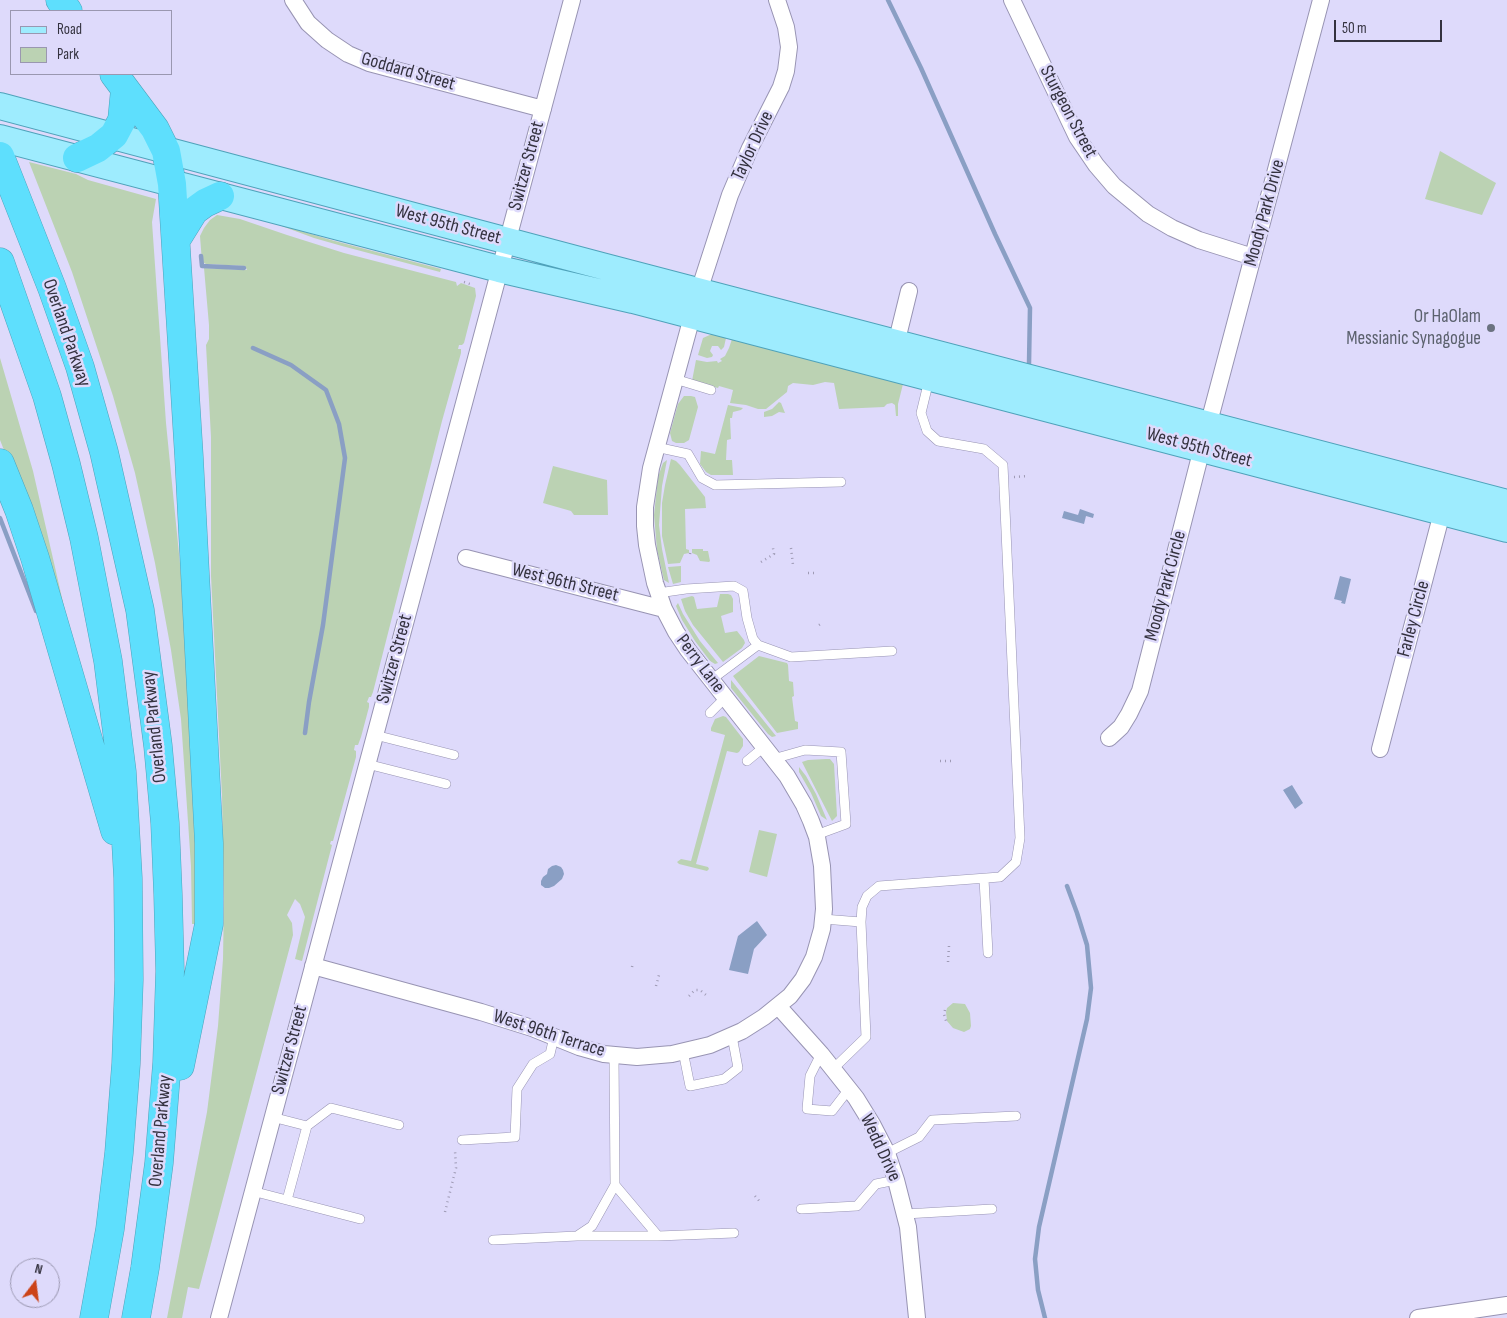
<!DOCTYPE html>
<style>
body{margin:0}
#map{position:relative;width:1507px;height:1318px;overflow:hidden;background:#dedafb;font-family:"Sofia Sans Condensed",sans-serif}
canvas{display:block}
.legend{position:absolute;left:10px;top:10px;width:162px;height:65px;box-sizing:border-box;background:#dedafb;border:1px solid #9a97b0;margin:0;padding:6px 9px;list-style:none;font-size:15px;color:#34323f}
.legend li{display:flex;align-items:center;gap:10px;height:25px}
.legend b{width:25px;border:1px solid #9a97b0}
.north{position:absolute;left:10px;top:1258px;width:50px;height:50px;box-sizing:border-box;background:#dedafb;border:1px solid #9a97b0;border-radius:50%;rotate:15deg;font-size:14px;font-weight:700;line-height:20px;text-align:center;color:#34323f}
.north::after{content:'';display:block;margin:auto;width:18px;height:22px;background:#cc4318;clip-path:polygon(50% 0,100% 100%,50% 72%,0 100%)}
.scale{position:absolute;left:1334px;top:20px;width:108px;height:22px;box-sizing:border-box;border:2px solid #34323f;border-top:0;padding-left:6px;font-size:15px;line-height:18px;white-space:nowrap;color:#34323f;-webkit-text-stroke:4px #dedafb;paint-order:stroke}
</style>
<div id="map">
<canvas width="1507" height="1318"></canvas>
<ul class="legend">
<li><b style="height:6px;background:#9eecfe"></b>Road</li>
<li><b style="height:14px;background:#bbd2b3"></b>Park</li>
</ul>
<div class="north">N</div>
<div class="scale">50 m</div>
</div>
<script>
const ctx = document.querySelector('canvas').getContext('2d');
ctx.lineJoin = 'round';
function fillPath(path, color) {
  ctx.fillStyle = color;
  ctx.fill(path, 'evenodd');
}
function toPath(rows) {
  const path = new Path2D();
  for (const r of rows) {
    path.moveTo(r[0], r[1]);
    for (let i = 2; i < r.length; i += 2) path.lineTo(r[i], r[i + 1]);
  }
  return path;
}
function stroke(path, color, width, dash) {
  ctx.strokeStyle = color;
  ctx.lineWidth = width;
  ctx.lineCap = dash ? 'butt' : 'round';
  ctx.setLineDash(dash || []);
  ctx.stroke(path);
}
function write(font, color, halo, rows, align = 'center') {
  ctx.font = font + ' "Sofia Sans Condensed",sans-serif';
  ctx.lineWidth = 5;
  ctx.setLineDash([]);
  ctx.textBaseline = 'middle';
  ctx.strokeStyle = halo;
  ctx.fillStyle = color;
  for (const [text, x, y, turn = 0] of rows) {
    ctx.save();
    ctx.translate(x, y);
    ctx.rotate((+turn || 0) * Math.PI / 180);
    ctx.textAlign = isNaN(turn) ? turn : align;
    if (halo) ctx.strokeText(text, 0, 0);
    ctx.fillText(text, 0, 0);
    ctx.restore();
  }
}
fillPath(toPath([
 [1440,151,1496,183,1482,215,1425,199],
 [29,162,76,174,88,180,156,199,152,222,166,423,184,604,195,780,198,924,192,924,191,866,181,719,171,650,155,563,135,473,113,396,72,272],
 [217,215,240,219,287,235,344,253,456,282,457,286,461,283,475,288,476,296,464,343,462,345,459,345,458,349,461,349,461,353,442,421,373,692,371,697,369,697,367,702,369,703,369,707,361,737,358,745,355,745,354,750,356,751,356,757,333,841,331,841,330,844,332,845,302,961,295,959,305,917,300,904,295,899,287,915,292,923,293,935,199,1289,188,1287,182,1318,167,1318,207,1112,218,1026,223,959,224,899,222,796,211,576,211,437,206,345,209,339,209,325,204,268,247,270,245,266,206,264,202,262,200,236,204,228,210,220],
 [268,221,331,240,441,269,440,272,342,246,314,238],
 [712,334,726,338,724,347,721,350,718,346,712,346,710,351,713,355,712,357,707,358,698,355,703,338],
 [732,339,903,384,898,404,898,416,896,416,895,405,892,403,887,404,884,407,839,409,834,383,825,382,813,385,793,383,788,386,787,392,766,409,758,409,746,405,730,403,733,390,719,386,718,388,692,381,696,360,707,362,717,361,718,363,722,361,720,359,725,356,729,348],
 [0,358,33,471,73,646,27,508,0,440],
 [684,396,691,396,695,397,698,407,689,440,684,443,676,443,672,441,670,433,678,404],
 [779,402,781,403,785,413,779,412,772,416,764,417,764,412,772,409],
 [728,405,743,408,741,410,733,412,732,418,730,418,731,439,727,440,726,460,732,460,733,475,711,475,706,472,700,464,701,451,715,454],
 [671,459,676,461,680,465,705,497,706,508,685,509,686,549,689,550,689,553,684,554,680,563,668,564,662,536,662,503,665,485],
 [667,460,662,486,659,525,662,549,669,583,664,580,657,550,654,515,658,477,663,463],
 [553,466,607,480,608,515,574,515,571,511,543,503],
 [692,549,703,549,703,551,708,551,710,561,709,562,700,561,697,555,692,553],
 [681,566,681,582,673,584,668,567],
 [720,594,728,594,731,595,733,599,733,612,721,616,725,633,737,631,744,640,745,643,742,648,723,662,693,625,685,611,681,599,692,596,694,597,697,609,717,607],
 [678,603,683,614,700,641,718,663,715,664,710,661,695,641,682,620,676,606],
 [759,656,787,663,788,665,789,681,793,682,794,696,792,697,795,721,798,722,798,729,777,733,733,676],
 [731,680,776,736,772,737,768,734,731,688],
 [723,716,726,717,743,739,743,746,739,752,737,753,727,751,696,864,708,867,709,869,707,871,679,864,677,862,681,859,691,861,725,735,711,731,711,728,715,719],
 [826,759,830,759,834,764,837,816,832,821,802,762,808,760],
 [799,767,806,776,816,794,827,820,821,816,811,793,799,772],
 [759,830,777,834,767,877,749,872],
 [953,1003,965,1004,970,1013,971,1026,970,1029,964,1032,953,1028,947,1021,946,1012,947,1008]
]), '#bbd2b3');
fillPath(toPath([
 [1080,509,1094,514,1093,518,1086,516,1084,524,1062,518,1064,511,1078,515],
 [1340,576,1351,579,1345,604,1341,603,1342,601,1334,599],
 [1292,785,1303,803,1295,809,1283,790],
 [556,865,561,867,563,870,564,874,562,879,554,886,549,888,545,888,541,885,541,881,543,877,547,874,548,869,552,866],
 [757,921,767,935,754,949,748,974,729,970,738,936]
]), '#8a9fc4');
stroke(toPath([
 [888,0,921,68,995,234,1030,308,1029,364],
 [201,256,202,266,244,268],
 [253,348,291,365,326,390,339,424,345,458,323,625,309,702,305,733],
 [0,518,36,611],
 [1045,1318,1038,1290,1035,1259,1039,1227,1087,1019,1091,988,1087,945,1077,913,1067,886]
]), '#8a9fc4', 4.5);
const service = toPath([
 [675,379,711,390],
 [656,447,688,454,702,478,715,485,841,482],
 [658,593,686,589,734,586,743,591,747,618,753,639,758,645,711,680],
 [758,645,791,657,892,651],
 [710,713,725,698],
 [375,735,454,755],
 [773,759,805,750,841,752,846,824,816,835],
 [747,761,764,747],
 [367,764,446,784],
 [984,879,988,953],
 [823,919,861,922],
 [683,1051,690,1086,724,1079,738,1068,732,1036],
 [821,1054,810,1076,807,1109,832,1111,849,1089],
 [833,1069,866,1037,861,922,862,907,867,896,879,886,1000,877,1016,862,1020,838,1003,465,984,449,938,441,927,431,921,413,929,380],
 [272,1117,307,1126,331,1108,399,1125],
 [462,1140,515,1137,517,1089,533,1064,550,1054,554,1037],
 [887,1153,919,1137,932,1120,1016,1116],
 [252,1191,360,1219],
 [287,1200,307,1126],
 [801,1209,857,1206,876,1184,896,1180],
 [905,1214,992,1209],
 [577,1236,658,1236,615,1185],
 [658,1236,734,1233],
 [493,1240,577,1236,592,1226,615,1185,614,1055]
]);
const minor = toPath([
 [293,0,308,23,327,40,348,54,369,63,543,109],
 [1012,0,1077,137,1096,165,1114,186,1148,214,1172,228,1199,240,1253,257],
 [894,352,909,291],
 [466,558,664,609],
 [1109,738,1121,727,1129,714,1140,691,1199,460,1321,0],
 [1380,749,1444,505],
 [313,966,481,1012,532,1028,579,1047,604,1054,637,1057,672,1054,710,1045,742,1031,764,1017,790,996,803,979,814,957,822,929,824,909,822,866,817,837,811,821,804,805,787,776,688,650,676,632,664,609,655,583,647,545,645,526,645,507,651,468,699,291,730,195,750,148,781,87,786,71,789,47,786,27,777,0],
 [778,1006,821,1054,856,1098,872,1124,887,1153,896,1180,908,1227,917,1318],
 [219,1318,572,0],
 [1418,1318,1507,1305]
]);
const primary = toPath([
 [0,106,602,266,1507,503],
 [0,138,499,269,633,300,1507,529]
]);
const motorway = toPath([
 [60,0,68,11],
 [114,74,155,129,166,151,172,184,189,457,209,843,209,924,180,1066],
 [0,156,52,288,80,367,104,452,140,610,158,746,165,823,168,894,170,971,167,1063,159,1163,145,1268,136,1318],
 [77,158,98,148,114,135,122,120,125,89],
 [176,240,194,211,205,203,220,196],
 [0,262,47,396,66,464,84,538,108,661,122,772,128,878,129,980,126,1064,119,1153,110,1229,94,1318],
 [0,463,19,510,35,558,115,831]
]);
stroke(service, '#9894b3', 10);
stroke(minor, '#9894b3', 18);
stroke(primary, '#4fa2ba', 28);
stroke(motorway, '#4fa2ba', 29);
stroke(toPath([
 [464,282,473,285],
 [1014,477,1028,476],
 [791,548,793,565],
 [690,554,691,549],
 [761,562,774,554,773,548],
 [808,573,816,573],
 [819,625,822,623],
 [940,761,953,761],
 [948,962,949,946],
 [632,967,633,963],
 [656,986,659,975],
 [689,996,695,990,700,990,706,995],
 [945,1010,944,1014,947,1024],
 [755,1196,761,1203],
 [445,1212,456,1168,455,1150]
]), '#9f9bb5', 2.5, [1, 4]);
stroke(service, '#fff', 9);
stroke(minor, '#fff', 16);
stroke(primary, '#9eecfe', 26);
stroke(motorway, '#5edffd', 28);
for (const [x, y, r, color] of [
 [1491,328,5,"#6b7280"]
]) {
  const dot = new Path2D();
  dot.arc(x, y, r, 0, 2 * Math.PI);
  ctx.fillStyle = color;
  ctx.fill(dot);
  stroke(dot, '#dedafb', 2);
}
write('19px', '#34323f', '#dedafb', [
 ["Goddard Street",408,72,16],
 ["Sturgeon Street",1068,112,62],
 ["Taylor Drive",753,146,-65],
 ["Switzer Street",527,166,-75],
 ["Moody Park Drive",1265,213,-75],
 ["West 95th Street",448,225,15],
 ["Overland Parkway",66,333,71],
 ["West 95th Street",1199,448,15],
 ["West 96th Street",565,583,14],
 ["Moody Park Circle",1166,586,-75],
 ["Farley Circle",1414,619,-75],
 ["Switzer Street",395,659,-75],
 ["Perry Lane",700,664,53],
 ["Overland Parkway",155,727,-96],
 ["West 96th Terrace",549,1034,18],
 ["Switzer Street",290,1050,-75],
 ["Overland Parkway",161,1131,-85],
 ["Wedd Drive",880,1148,65]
]);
write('19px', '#5b616d', '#dedafb', [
 ["Or HaOlam",1481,317],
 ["Messianic Synagogue",1481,339]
], 'right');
</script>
